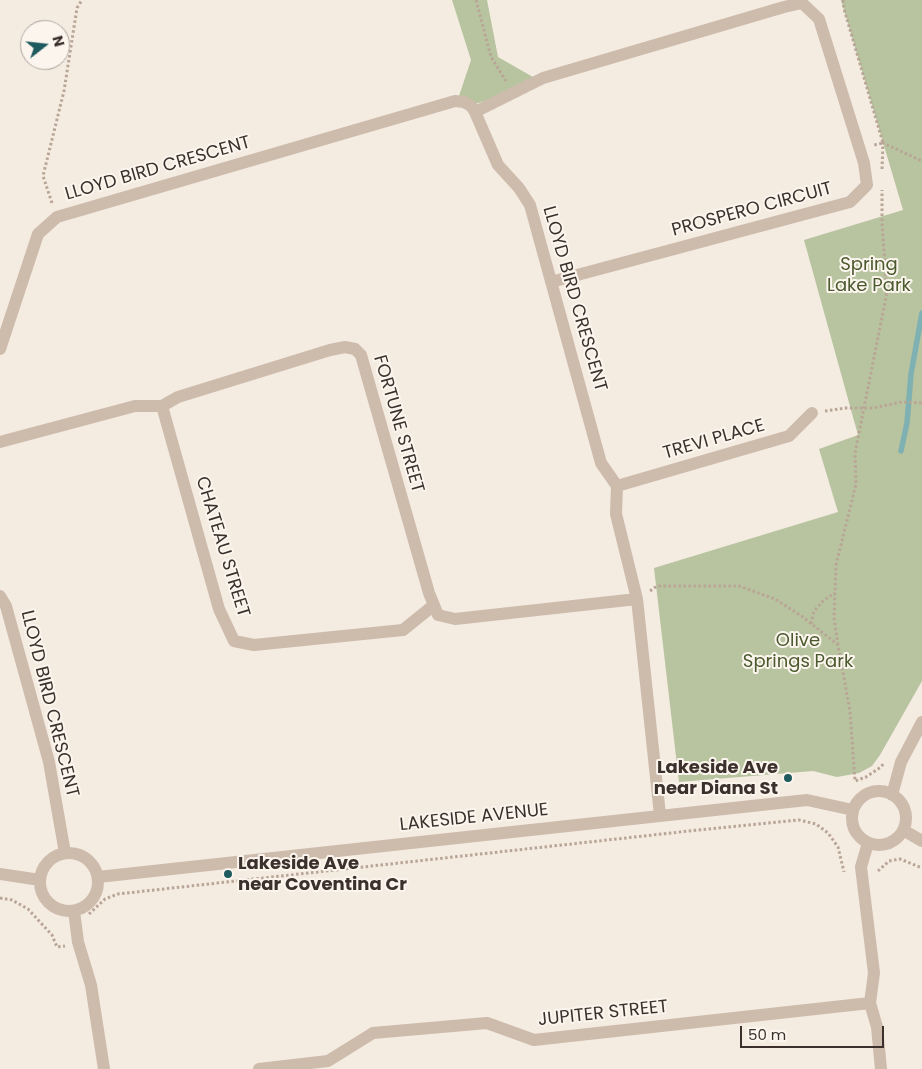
<!DOCTYPE html>
<style>
body{margin:0}
#map{position:relative;width:922px;height:1069px;overflow:hidden;background:#f4ebe1;font-family:Poppins,sans-serif}
canvas{display:block}
.north{position:absolute;left:20px;top:20px;width:50px;height:50px;box-sizing:border-box;background:#fbf5ee;border:1px solid #aea6a0;border-radius:50%;rotate:74deg;font-size:14px;font-weight:700;line-height:20px;text-align:center;color:#3b302b}
.north::after{content:'';display:block;margin:auto;width:18px;height:22px;background:#1f5a5e;clip-path:polygon(50% 0,100% 100%,50% 72%,0 100%)}
.scale{position:absolute;left:740px;top:1026px;width:144px;height:22px;box-sizing:border-box;border:2px solid #3b302b;border-top:0;padding-left:6px;font-size:15px;line-height:18px;white-space:nowrap;color:#3b302b;-webkit-text-stroke:4px #fbf5ee;paint-order:stroke}
</style>
<div id="map">
<canvas width="922" height="1069"></canvas>
<div class="north">N</div>
<div class="scale">50 m</div>
</div>
<script>
const ctx = document.querySelector('canvas').getContext('2d');
ctx.lineJoin = 'round';
function fillPath(path, color) {
  ctx.fillStyle = color;
  ctx.fill(path, 'evenodd');
}
function toPath(rows) {
  const path = new Path2D();
  for (const r of rows) {
    if (r.length === 3) {
      path.moveTo(r[0] + r[2], r[1]);
      path.arc(r[0], r[1], r[2], 0, 2 * Math.PI);
      continue;
    }
    path.moveTo(r[0], r[1]);
    for (let i = 2; i < r.length; i += 2) path.lineTo(r[i], r[i + 1]);
  }
  return path;
}
function stroke(path, color, width, dash) {
  ctx.strokeStyle = color;
  ctx.lineWidth = width;
  ctx.lineCap = dash ? 'butt' : 'round';
  ctx.setLineDash(dash || []);
  ctx.stroke(path);
}
function write(font, color, halo, rows, align = 'center') {
  ctx.font = font + ' Poppins,sans-serif';
  ctx.lineWidth = 4;
  ctx.setLineDash([]);
  ctx.textBaseline = 'middle';
  ctx.strokeStyle = halo;
  ctx.fillStyle = color;
  for (const [text, x, y, turn = 0] of rows) {
    ctx.save();
    ctx.translate(x, y);
    ctx.rotate((+turn || 0) * Math.PI / 180);
    ctx.textAlign = isNaN(turn) ? turn : align;
    if (halo) ctx.strokeText(text, 0, 0);
    ctx.fillText(text, 0, 0);
    ctx.restore();
  }
}
fillPath(toPath([
 [452,0,487,0,498,57,533,77,514,92,475,104,459,96,471,60],
 [841,0,922,0,922,681,880,755,872,766,859,773,837,777,813,771,679,782,654,568,838,512,819,449,858,435,804,240,903,210]
]), '#b8c4a0');
stroke(toPath([
 [901,451,907,423,911,374,922,313]
]), '#7fb0b2', 5.5);
stroke(toPath([
 [476,0,491,57,506,81],
 [843,0,844,9,883,143,874,145],
 [882,169,883,143,922,161],
 [52,203,43,176,64,91,77,8,82,0],
 [825,411,846,408,873,408,902,402,922,403],
 [650,591,657,586,739,586,775,599,803,617,838,645,850,711,855,781,866,777,881,767,884,763],
 [811,624,814,611,824,600,835,593],
 [838,645,834,618,836,565,856,484,855,453,887,292,882,223,882,190],
 [878,871,889,861,900,859,922,868],
 [0,898,12,900,28,909,52,935,57,947,65,946],
 [89,914,105,899,118,894,689,831,799,820,816,824,828,833,838,847,844,872]
]), '#b9a596', 3, [2.5, 2.5]);
stroke(toPath([
 [475,112,543,78,784,7,802,3,819,19,864,163,867,185,850,202,551,282],
 [0,349,38,234,57,217,455,101,464,102,471,106,475,112,498,165,519,188,530,205,601,463,617,486,616,514,637,599,660,815],
 [162,406,219,609,234,641,254,645,403,630,434,605],
 [0,442,135,406,162,406,178,397,330,350,345,347,355,349,361,355,429,593,438,615,455,619,637,599],
 [617,486,789,436,812,413],
 [0,596,6,606,49,762,65,853],
 [879,818,27],
 [892,795,901,762,922,722],
 [903,830,922,841],
 [868,843,861,867,874,973,870,1003,877,1027,881,1069],
 [69,882,29],
 [0,874,40,880],
 [98,877,807,800,853,810],
 [74,911,78,942,91,985,104,1069],
 [259,1069,328,1061,373,1033,487,1023,534,1040,870,1003]
]), '#cdbbac', 12);
for (const [x, y, r, color] of [
 [788,778,5,"#1f5a5e"],
 [228,874,5,"#1f5a5e"]
]) {
  const dot = new Path2D();
  dot.arc(x, y, r, 0, 2 * Math.PI);
  ctx.fillStyle = color;
  ctx.fill(dot);
  stroke(dot, '#fbf5ee', 2);
}
write('18px', '#3b302b', '#fbf5ee', [
 ["LLOYD BIRD CRESCENT",158,169,-16],
 ["PROSPERO CIRCUIT",752,210,-15],
 ["LLOYD BIRD CRESCENT",574,299,74],
 ["FORTUNE STREET",398,424,74],
 ["TREVI PLACE",714,440,-16],
 ["CHATEAU STREET",222,547,73],
 ["LLOYD BIRD CRESCENT",49,704,76],
 ["LAKESIDE AVENUE",474,818,-6],
 ["JUPITER STREET",603,1014,-6]
]);
write('18px', '#4a5a2e', '#fbf5ee', [
 ["Spring",869,265],
 ["Lake Park",869,286],
 ["Olive",798,641],
 ["Springs Park",798,662]
]);
write('bold 18px', '#3b302b', '#fbf5ee', [
 ["Lakeside Ave",778,768],
 ["near Diana St",778,789],
 ["Lakeside Ave",238,864,"left"],
 ["near Coventina Cr",238,885,"left"]
], 'right');
</script>
